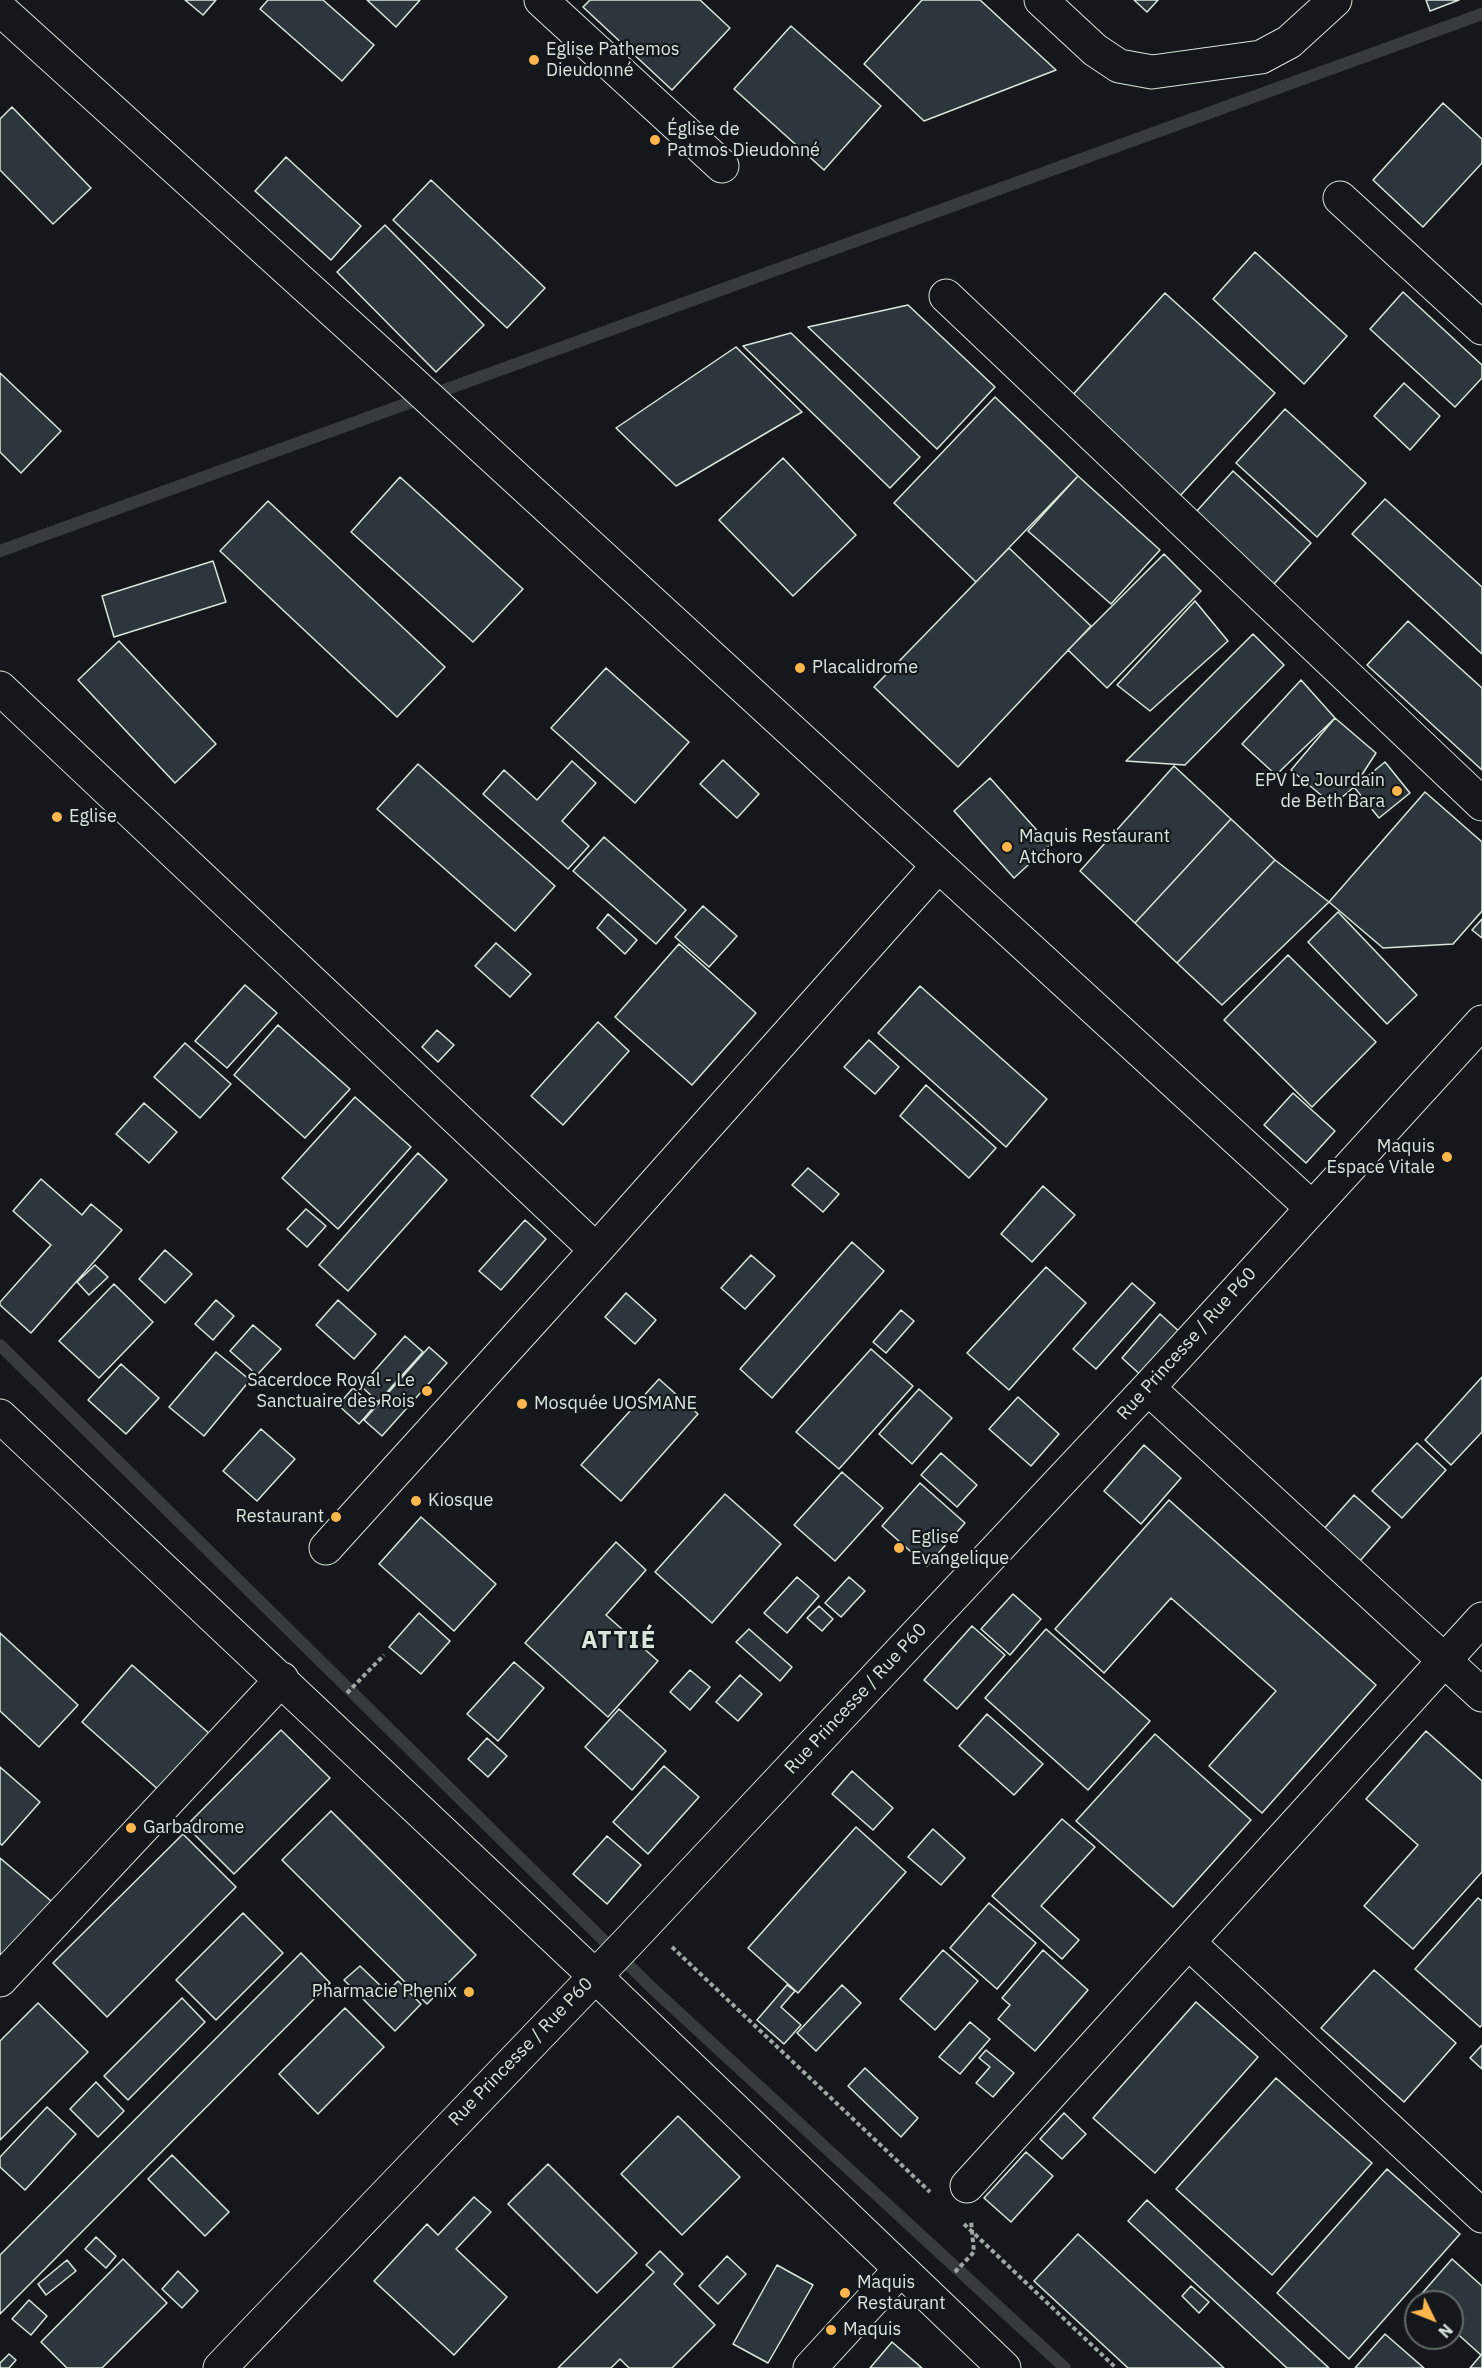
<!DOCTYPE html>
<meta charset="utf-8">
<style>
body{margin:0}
#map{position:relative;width:1482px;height:2368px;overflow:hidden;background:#14181c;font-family:"IBM Plex Sans",sans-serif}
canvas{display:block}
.north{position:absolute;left:1404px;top:2290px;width:60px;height:60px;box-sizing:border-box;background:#14181c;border:2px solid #626a69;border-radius:50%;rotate:133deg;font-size:16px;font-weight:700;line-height:24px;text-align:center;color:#d8e6dc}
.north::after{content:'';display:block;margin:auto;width:21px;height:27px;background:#ffb74d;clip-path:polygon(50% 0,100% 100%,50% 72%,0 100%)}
</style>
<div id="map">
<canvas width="1482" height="2368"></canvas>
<div class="north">N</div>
</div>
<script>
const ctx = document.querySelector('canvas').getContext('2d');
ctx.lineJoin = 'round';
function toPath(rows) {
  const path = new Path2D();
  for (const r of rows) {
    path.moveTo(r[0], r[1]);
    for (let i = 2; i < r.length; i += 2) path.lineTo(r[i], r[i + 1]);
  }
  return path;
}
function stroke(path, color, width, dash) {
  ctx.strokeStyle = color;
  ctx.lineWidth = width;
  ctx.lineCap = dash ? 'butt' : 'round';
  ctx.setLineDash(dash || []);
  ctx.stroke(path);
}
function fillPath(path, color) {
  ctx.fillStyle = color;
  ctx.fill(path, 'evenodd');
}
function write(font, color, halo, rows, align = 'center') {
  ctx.font = font + ' "IBM Plex Sans",sans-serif';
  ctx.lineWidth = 4.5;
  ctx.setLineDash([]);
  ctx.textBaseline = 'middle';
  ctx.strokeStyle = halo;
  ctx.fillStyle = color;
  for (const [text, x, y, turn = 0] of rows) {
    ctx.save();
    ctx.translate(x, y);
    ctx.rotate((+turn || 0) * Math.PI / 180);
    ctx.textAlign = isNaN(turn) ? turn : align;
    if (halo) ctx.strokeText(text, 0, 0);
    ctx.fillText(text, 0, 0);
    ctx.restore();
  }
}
stroke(toPath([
 [0,551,1482,14],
 [0,1345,652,1988,1065,2368]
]), '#363b3e', 12);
const building = toPath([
 [185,0,216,0,203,15,185,0],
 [268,0,323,0,374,45,342,81,260,9,268,0],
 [367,0,420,0,396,27,367,0],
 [590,0,700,0,730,28,672,90,583,7,590,0],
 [922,0,980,0,1056,70,924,121,864,64,922,0],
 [1134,0,1158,0,1147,12,1134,0],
 [1426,0,1459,0,1430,11,1426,0],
 [791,26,881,106,824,170,734,89,791,26],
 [1443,103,1482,139,1482,163,1423,227,1373,180,1443,103],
 [12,107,91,188,53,224,0,170,0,119,12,107],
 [286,157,361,226,331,260,255,191,286,157],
 [431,180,545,288,507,328,393,220,431,180],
 [385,225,484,325,436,372,337,272,385,225],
 [1255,252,1347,336,1304,384,1213,299,1255,252],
 [1403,292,1482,365,1482,378,1455,407,1370,329,1403,292],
 [1165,293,1275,393,1178,498,1070,398,1165,293],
 [908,305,995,387,937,449,808,327,908,305],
 [791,333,920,457,890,488,743,346,791,333],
 [736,347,802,412,676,486,616,428,736,347],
 [0,373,61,431,21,473,0,452,0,373],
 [1404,383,1440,416,1410,450,1374,416,1404,383],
 [995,397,1078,476,976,582,894,503,995,397],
 [1285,409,1366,483,1317,537,1236,463,1285,409],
 [783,458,856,535,793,596,719,520,783,458],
 [1233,471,1311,543,1273,585,1195,513,1233,471],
 [1078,476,1160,550,1111,604,1028,531,1078,476],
 [400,477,523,589,473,642,351,532,400,477],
 [1385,499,1482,587,1482,654,1352,534,1385,499],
 [268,501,445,667,397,717,220,551,268,501],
 [1009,548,1091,626,958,767,874,687,1009,548],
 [1164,554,1201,591,1107,688,1068,650,1164,554],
 [213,561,226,602,114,637,102,596,213,561],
 [1195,601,1228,641,1150,711,1117,685,1195,601],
 [1408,621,1482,688,1482,770,1367,665,1408,621],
 [1253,634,1284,665,1185,765,1126,761,1253,634],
 [119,641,216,744,175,783,78,680,119,641],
 [606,668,689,742,635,803,551,728,606,668],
 [1301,680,1335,718,1276,775,1242,744,1301,680],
 [1335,718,1376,753,1354,787,1333,805,1291,770,1335,718],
 [723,760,759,794,737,818,700,784,723,760],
 [572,761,596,783,562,821,589,846,568,869,483,794,504,770,537,800,572,761],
 [1385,762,1410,793,1379,818,1354,787,1385,762],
 [418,764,555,886,515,931,377,809,418,764],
 [1174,766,1231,819,1135,923,1080,871,1174,766],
 [990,778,1050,845,1014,878,954,811,990,778],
 [1425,792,1482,842,1482,911,1453,944,1383,948,1329,902,1425,792],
 [1231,819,1275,860,1177,963,1135,923,1231,819],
 [604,837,686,910,656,944,573,871,604,837],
 [1275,860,1329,902,1222,1005,1177,963,1275,860],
 [703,906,737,936,709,967,675,937,703,906],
 [1338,912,1417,995,1387,1024,1308,942,1338,912],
 [608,914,637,940,625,954,597,928,608,914],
 [1482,919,1482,938,1472,930,1482,919],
 [496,943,531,974,510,997,475,966,496,943],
 [679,944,756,1013,692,1085,615,1017,679,944],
 [1288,955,1376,1042,1312,1107,1224,1020,1288,955],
 [245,985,277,1013,227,1068,195,1041,245,985],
 [920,986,1047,1099,1006,1147,878,1033,920,986],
 [598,1022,629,1051,563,1125,531,1096,598,1022],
 [278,1025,350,1089,305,1138,234,1075,278,1025],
 [437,1030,454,1045,438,1062,422,1047,437,1030],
 [869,1040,899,1067,875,1094,844,1067,869,1040],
 [185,1043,231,1084,200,1118,154,1077,185,1043],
 [926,1085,996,1148,969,1178,900,1116,926,1085],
 [1293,1093,1335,1131,1306,1163,1264,1125,1293,1093],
 [355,1097,411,1147,338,1229,282,1178,355,1097],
 [144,1103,177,1132,149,1163,116,1134,144,1103],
 [418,1153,447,1180,348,1291,319,1265,418,1153],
 [808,1168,839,1194,823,1212,792,1185,808,1168],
 [41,1179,82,1215,91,1204,122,1230,31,1333,0,1305,0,1302,51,1245,13,1211,41,1179],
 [1043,1186,1075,1215,1032,1262,1001,1234,1043,1186],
 [306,1209,326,1226,307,1247,287,1229,306,1209],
 [525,1220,546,1239,501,1290,479,1271,525,1220],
 [852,1242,884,1271,772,1398,740,1369,852,1242],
 [165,1250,192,1274,165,1303,139,1279,165,1250],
 [751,1255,775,1276,745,1309,721,1288,751,1255],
 [95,1265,108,1277,89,1295,77,1282,95,1265],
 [1046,1267,1086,1303,1009,1390,967,1353,1046,1267],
 [1132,1283,1155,1303,1096,1369,1073,1349,1132,1283],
 [114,1284,153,1322,99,1378,59,1341,114,1284],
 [626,1293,656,1320,635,1344,605,1317,626,1293],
 [216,1300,234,1316,213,1340,195,1324,216,1300],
 [338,1300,376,1334,354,1359,316,1325,338,1300],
 [901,1310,914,1321,886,1353,873,1342,901,1310],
 [1160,1314,1182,1334,1143,1377,1122,1358,1160,1314],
 [253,1325,281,1349,257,1375,230,1351,253,1325],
 [405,1336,423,1352,378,1402,361,1386,405,1336],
 [429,1347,447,1363,382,1436,364,1420,429,1347],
 [871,1349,913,1386,839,1469,796,1432,871,1349],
 [216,1352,250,1380,204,1436,169,1407,216,1352],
 [121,1364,159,1398,126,1434,88,1400,121,1364],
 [1482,1377,1482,1432,1451,1465,1425,1440,1482,1377],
 [659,1379,698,1414,621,1501,581,1465,659,1379],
 [353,1388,374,1407,359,1424,338,1405,353,1388],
 [919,1389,952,1418,912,1464,879,1434,919,1389],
 [1018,1397,1059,1434,1031,1466,989,1429,1018,1397],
 [261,1429,295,1459,257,1501,223,1471,261,1429],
 [1417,1443,1446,1470,1402,1518,1372,1491,1417,1443],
 [1144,1445,1181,1478,1141,1524,1104,1491,1144,1445],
 [941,1453,977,1485,957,1507,921,1475,941,1453],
 [842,1472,883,1508,835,1561,794,1525,842,1472],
 [920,1483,965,1523,927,1566,882,1526,920,1483],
 [725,1494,781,1544,712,1623,655,1572,725,1494],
 [1354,1495,1390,1527,1358,1563,1322,1531,1354,1495],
 [1169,1500,1376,1685,1262,1813,1209,1766,1276,1691,1171,1598,1104,1673,1055,1629,1169,1500],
 [421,1517,496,1584,454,1631,379,1564,421,1517],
 [616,1542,646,1570,606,1615,658,1661,608,1717,525,1643,616,1542],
 [797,1577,819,1596,787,1633,764,1613,797,1577],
 [849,1577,865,1591,841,1617,825,1603,849,1577],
 [1013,1594,1041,1619,1010,1655,981,1629,1013,1594],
 [819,1606,833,1619,822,1631,807,1618,819,1606],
 [419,1613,450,1641,421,1674,389,1647,419,1613],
 [972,1626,1005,1655,957,1709,924,1680,972,1626],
 [749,1629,792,1667,780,1681,736,1642,749,1629],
 [1046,1629,1150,1721,1088,1790,985,1698,1046,1629],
 [0,1633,78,1705,39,1747,0,1711,0,1633],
 [514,1662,544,1688,498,1741,467,1714,514,1662],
 [132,1665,211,1735,161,1792,82,1722,132,1665],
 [690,1670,710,1687,690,1710,670,1692,690,1670],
 [740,1675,762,1694,738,1721,716,1702,740,1675],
 [619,1709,666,1751,632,1790,585,1747,619,1709],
 [987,1714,1043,1764,1014,1795,959,1746,987,1714],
 [281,1730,330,1778,234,1874,186,1826,281,1730],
 [1426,1731,1482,1781,1482,1872,1413,1949,1364,1906,1418,1845,1366,1799,1426,1731],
 [1155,1734,1251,1820,1173,1907,1076,1821,1155,1734],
 [487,1738,507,1756,488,1777,468,1759,487,1738],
 [664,1766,699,1797,648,1854,613,1822,664,1766],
 [0,1767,40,1802,2,1845,0,1844,0,1767],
 [852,1771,893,1808,873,1830,832,1794,852,1771],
 [331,1811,476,1955,427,2004,282,1860,331,1811],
 [1062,1819,1095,1847,1041,1906,1079,1940,1062,1959,992,1896,1062,1819],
 [856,1827,906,1872,798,1993,748,1948,856,1827],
 [933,1829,965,1858,941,1885,908,1857,933,1829],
 [183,1834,236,1887,107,2017,53,1963,183,1834],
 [607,1836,641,1865,607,1904,573,1874,607,1836],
 [0,1858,56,1905,9,1961,0,1953,0,1858],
 [1478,1898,1482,1901,1482,2025,1480,2027,1415,1969,1478,1898],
 [989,1903,1036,1943,997,1989,950,1948,989,1903],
 [243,1913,283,1953,216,2020,176,1980,243,1913],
 [943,1950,978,1981,935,2030,900,1999,943,1950],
 [1043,1950,1088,1990,1035,2051,998,2019,1010,2005,1002,1998,1043,1950],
 [301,1953,330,1983,0,2314,0,2255,301,1953],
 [360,1966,387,1992,398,1981,421,2004,395,2031,344,1980,360,1966],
 [1374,1970,1456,2043,1404,2102,1321,2028,1374,1970],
 [787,1985,795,1991,781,2007,801,2025,784,2044,757,2020,787,1985],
 [842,1985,861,2003,816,2051,797,2033,842,1985],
 [182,1998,205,2022,128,2100,104,2076,182,1998],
 [1196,2002,1258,2057,1155,2173,1093,2118,1196,2002],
 [38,2003,88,2052,0,2140,0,2041,38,2003],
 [345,2008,384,2047,318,2114,279,2074,345,2008],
 [970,2022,990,2039,960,2074,939,2057,970,2022],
 [1482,2045,1482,2069,1470,2058,1482,2045],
 [986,2050,1014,2073,993,2097,976,2083,990,2067,979,2058,986,2050],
 [865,2068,918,2118,901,2137,848,2086,865,2068],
 [1276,2078,1372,2163,1272,2275,1176,2189,1276,2078],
 [96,2082,124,2111,98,2137,70,2109,96,2082],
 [47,2107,76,2134,25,2190,0,2167,0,2157,47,2107],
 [1064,2113,1086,2134,1062,2159,1040,2139,1064,2113],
 [678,2116,740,2177,682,2235,621,2174,678,2116],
 [1026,2152,1053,2176,1011,2222,984,2198,1026,2152],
 [172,2155,229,2212,205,2236,148,2179,172,2155],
 [548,2164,637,2253,597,2293,508,2204,548,2164],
 [1387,2169,1460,2234,1349,2359,1277,2293,1387,2169],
 [474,2197,491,2212,456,2249,507,2297,454,2355,374,2281,427,2224,438,2235,474,2197],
 [1147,2200,1329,2368,1287,2368,1128,2221,1147,2200],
 [1078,2234,1224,2368,1128,2368,1034,2281,1078,2234],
 [96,2237,116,2256,106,2268,85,2249,96,2237],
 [660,2251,683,2274,674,2284,715,2325,672,2368,629,2368,620,2359,611,2368,558,2368,654,2272,646,2265,660,2251],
 [727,2256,746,2274,718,2304,699,2286,727,2256],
 [123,2259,167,2303,102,2368,67,2368,41,2342,123,2259],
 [1452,2259,1482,2286,1482,2368,1470,2368,1481,2355,1452,2329,1452,2302,1423,2302,1418,2298,1452,2259],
 [67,2260,76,2271,46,2295,38,2284,67,2260],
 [777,2265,813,2285,768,2363,733,2344,777,2265],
 [178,2271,198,2291,182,2308,162,2289,178,2271],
 [1191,2286,1209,2302,1199,2313,1182,2296,1191,2286],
 [29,2300,47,2316,31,2335,12,2319,29,2300],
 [1385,2334,1424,2368,1355,2368,1385,2334],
 [892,2342,922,2368,870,2368,892,2342],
 [9,2354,16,2360,9,2368,0,2368,0,2363,9,2354]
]);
fillPath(building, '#2c363c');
stroke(building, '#d8e6dc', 1.5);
const minor = toPath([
 [541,0,722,166],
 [1041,0,1095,50,1119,66,1152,72,1261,57,1289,42,1335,0],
 [0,9,384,357,1311,1207],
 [1340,198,1482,328],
 [946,296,1482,804],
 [0,688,596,1250],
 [1148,1388,1482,1695],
 [0,1416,594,1975,1004,2368],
 [326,1548,596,1250,938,866],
 [1189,1943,1482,2216],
 [0,1980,282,1679],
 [967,2186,1482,1619],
 [220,2368,631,1939,1148,1388,1482,1022],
 [810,2368,900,2270]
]);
stroke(minor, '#d8e6dc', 35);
stroke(toPath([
 [347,1693,384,1655],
 [672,1947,930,2192],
 [964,2224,1116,2368],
 [955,2272,974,2252,971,2221]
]), '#9da8a2', 4, [4.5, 3]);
stroke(minor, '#14181c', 33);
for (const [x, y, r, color] of [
 [534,60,6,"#ffb74d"],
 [655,140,6,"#ffb74d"],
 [800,668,6,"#ffb74d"],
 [1397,791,6,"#ffb74d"],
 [57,817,6,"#ffb74d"],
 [1007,847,6,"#ffb74d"],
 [1447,1157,6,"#ffb74d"],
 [427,1391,6,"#ffb74d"],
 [522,1404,6,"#ffb74d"],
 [416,1501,6,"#ffb74d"],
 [336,1517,6,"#ffb74d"],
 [899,1548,6,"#ffb74d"],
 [131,1828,6,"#ffb74d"],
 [469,1992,6,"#ffb74d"],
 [845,2293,6,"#ffb74d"],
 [831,2330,6,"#ffb74d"]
]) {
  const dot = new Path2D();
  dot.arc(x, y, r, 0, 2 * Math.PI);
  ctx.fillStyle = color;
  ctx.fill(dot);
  stroke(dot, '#14181c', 2);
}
write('18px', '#d8e6dc', '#14181c', [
 ["Eglise Pathemos",546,50],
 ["Dieudonné",546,71],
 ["Église de",667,130],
 ["Patmos Dieudonné",667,151],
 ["Placalidrome",812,668],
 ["EPV Le Jourdain",1385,781,"right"],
 ["de Beth Bara",1385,802,"right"],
 ["Eglise",69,817],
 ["Maquis Restaurant",1019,837],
 ["Atchoro",1019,858],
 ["Maquis",1435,1147,"right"],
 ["Espace Vitale",1435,1168,"right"],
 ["Sacerdoce Royal - Le",415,1381,"right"],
 ["Sanctuaire des Rois",415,1402,"right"],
 ["Mosquée UOSMANE",534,1404],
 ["Kiosque",428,1501],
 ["Restaurant",324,1517,"right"],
 ["Eglise",911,1538],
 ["Evangelique",911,1559],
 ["Garbadrome",143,1828],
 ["Pharmacie Phenix",457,1992,"right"],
 ["Maquis",857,2283],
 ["Restaurant",857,2304],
 ["Maquis",843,2330]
], 'left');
write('18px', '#d8e6dc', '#14181c', [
 ["Rue Princesse / Rue P60",1187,1344,-48],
 ["Rue Princesse / Rue P60",856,1699,-47],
 ["Rue Princesse / Rue P60",521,2052,-46]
]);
ctx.letterSpacing = '1.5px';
write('bold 24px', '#d8e6dc', '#14181c', [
 ["ATTIÉ",619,1641]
]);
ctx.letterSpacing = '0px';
</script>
